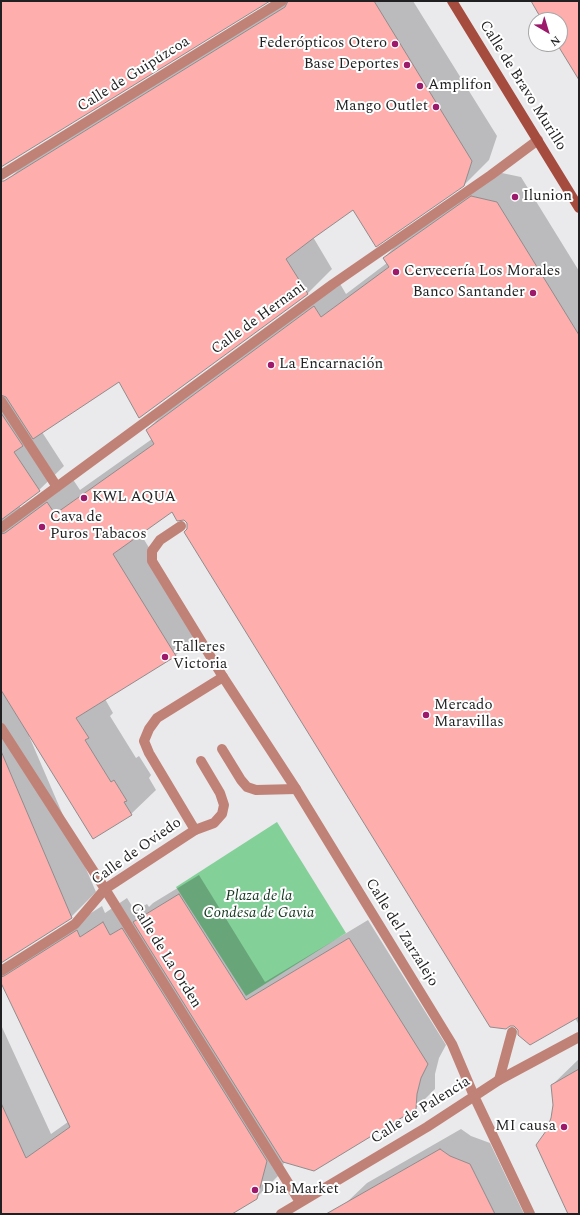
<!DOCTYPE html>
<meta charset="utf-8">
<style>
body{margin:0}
#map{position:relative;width:580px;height:1215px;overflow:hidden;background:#eae9ec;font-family:Spectral,serif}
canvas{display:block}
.frame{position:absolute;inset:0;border:2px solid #201f21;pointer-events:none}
.north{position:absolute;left:528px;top:12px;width:40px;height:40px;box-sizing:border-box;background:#fff;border:1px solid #a6a5a6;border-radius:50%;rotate:142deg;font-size:11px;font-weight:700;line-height:16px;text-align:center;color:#201f21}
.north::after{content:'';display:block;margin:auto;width:14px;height:18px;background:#9c196b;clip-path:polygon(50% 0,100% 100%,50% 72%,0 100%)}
</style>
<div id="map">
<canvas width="580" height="1215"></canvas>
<div class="frame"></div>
<div class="north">N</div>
</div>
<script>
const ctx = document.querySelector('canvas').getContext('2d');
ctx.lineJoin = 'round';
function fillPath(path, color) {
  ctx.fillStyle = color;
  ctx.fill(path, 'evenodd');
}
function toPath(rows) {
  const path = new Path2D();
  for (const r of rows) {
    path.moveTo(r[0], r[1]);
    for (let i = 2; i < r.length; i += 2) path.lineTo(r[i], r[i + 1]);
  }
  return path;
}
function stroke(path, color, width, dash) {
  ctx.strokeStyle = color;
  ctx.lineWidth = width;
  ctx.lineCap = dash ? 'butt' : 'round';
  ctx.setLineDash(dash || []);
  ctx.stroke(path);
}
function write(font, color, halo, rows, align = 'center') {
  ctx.font = font + ' Spectral,serif';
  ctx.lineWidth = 4;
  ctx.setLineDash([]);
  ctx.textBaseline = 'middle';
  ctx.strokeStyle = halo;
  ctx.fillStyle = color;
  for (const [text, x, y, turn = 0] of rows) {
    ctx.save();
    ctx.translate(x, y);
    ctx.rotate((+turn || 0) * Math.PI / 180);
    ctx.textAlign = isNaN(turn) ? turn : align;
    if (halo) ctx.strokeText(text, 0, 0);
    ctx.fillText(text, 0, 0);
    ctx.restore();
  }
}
fillPath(toPath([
 [277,822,346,933,246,996,176,887]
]), '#83d099');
fillPath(toPath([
 [281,1,413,1,497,136,489,160,464,185,353,208,313,237,332,269,307,294,119,381,42,432,64,466,39,490,20,505,20,507,24,510,72,478,80,490,152,439,147,430,172,405,339,282,346,294,387,263,384,258,408,233,497,172,521,177,579,271,579,1025,575,1018,519,1030,188,529,188,522,172,510,140,533,200,631,176,655,105,699,113,713,110,716,136,758,139,756,151,775,149,778,156,790,131,814,30,735,29,736,96,892,71,917,1,962,1,189,9,179,34,154],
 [199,875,265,982,368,920,446,1045,439,1058,435,1074,435,1089,416,1108,284,1162,281,1173,256,1198,229,1214,1,1214,1,1025,51,1134,68,1122,1,981,1,975,30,952,102,906,105,913,127,898,135,911,147,904,149,907,153,903],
 [579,1059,579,1214,570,1214,547,1132,552,1118,554,1105,552,1085],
 [461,1129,471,1136,490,1143,524,1214,347,1214,346,1203,367,1183]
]), '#0003');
const building = toPath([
 [1,1,270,1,1,167,1,1],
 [288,1,374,1,472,161,464,186,376,247,353,210,315,237,286,259,308,294,139,418,119,382,33,439,6,397,1,395,1,181,4,181,285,7,288,1],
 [531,1,579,1,579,80,557,44,560,44,560,20,542,20,531,1],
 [471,196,497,202,579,335,579,1017,530,1045,518,1035,518,1030,514,1026,510,1026,506,1029,490,1027,184,532,187,529,187,523,184,520,177,521,172,512,113,554,176,656,76,718,89,738,85,740,111,782,114,780,127,801,124,802,132,815,93,839,1,690,1,534,5,533,47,502,55,514,154,444,146,430,314,306,321,317,389,267,383,258,471,196],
 [1,413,23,446,14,452,40,491,1,520,1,413],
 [1,751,72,918,1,963,1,751],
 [179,894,246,1000,349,938,428,1064,421,1078,417,1094,416,1109,314,1171,283,1162,133,922,179,894],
 [103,922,110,935,122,928,267,1161,257,1199,232,1214,1,1214,1,1103,26,1158,70,1127,1,983,1,977,4,976,77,930,80,937,103,922],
 [579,1069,579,1214,568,1214,536,1145,546,1131,551,1118,553,1105,551,1085,579,1069],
 [440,1149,450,1156,470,1164,495,1214,326,1214,440,1149]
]);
fillPath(building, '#feaeac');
stroke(building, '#908c8c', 1);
stroke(toPath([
 [181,526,160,540,152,551,152,561,223,677],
 [222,749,241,780,247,787,256,790,296,789],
 [195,830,214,823,222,814,224,805,220,793,201,761],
 [499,1080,512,1032]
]), '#c08277', 10);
stroke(toPath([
 [1,175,282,1],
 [1,401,57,487],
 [1,528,333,284,491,175,538,140],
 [1,728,105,889,300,1202],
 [1,971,75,924,105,889,195,830,149,753,144,741,149,729,157,718,223,677,296,789,452,1044,474,1096,530,1214],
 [281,1214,427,1127,499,1080,579,1037]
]), '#c08277', 10);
stroke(toPath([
 [452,1,579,208]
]), '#a64c3f', 10);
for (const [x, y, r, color] of [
 [395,44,4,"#9c196b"],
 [407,65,4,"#9c196b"],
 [420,86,4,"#9c196b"],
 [436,107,4,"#9c196b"],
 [515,197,4,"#9c196b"],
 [396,272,4,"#9c196b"],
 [533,293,4,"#9c196b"],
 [271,365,4,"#9c196b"],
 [84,498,4,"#9c196b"],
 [42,527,4,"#9c196b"],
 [165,657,4,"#9c196b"],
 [426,715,4,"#9c196b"],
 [564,1127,4,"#9c196b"],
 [255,1190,4,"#9c196b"]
]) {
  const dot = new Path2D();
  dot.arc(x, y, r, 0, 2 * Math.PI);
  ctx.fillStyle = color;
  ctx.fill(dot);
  stroke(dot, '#fff', 1.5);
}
write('15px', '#201f21', '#fff', [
 ["Federópticos Otero",387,44,"right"],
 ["Base Deportes",399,65,"right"],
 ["Amplifon",428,86],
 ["Mango Outlet",428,107,"right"],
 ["Ilunion",523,197],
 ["Cervecería Los Morales",404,272],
 ["Banco Santander",525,293,"right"],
 ["La Encarnación",279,365],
 ["KWL AQUA",92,498],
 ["Cava de",50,518],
 ["Puros Tabacos",50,535],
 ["Talleres",173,648],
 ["Victoria",173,665],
 ["Mercado",434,706],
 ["Maravillas",434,723],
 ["MI causa",556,1127,"right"],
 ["Dia Market",263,1190]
], 'left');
write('15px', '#201f21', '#fff', [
 ["Calle de Guipúzcoa",134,75,-32],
 ["Calle de Bravo Murillo",522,86,58],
 ["Calle de Hernani",259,319,-36],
 ["Calle de Oviedo",137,852,-35],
 ["Calle del Zarzalejo",401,933,58],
 ["Calle de La Orden",165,956,58],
 ["Calle de Palencia",421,1111,-32]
]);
write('italic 15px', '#13361f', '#fff', [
 ["Plaza de la",259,897],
 ["Condesa de Gavia",259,914]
]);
</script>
